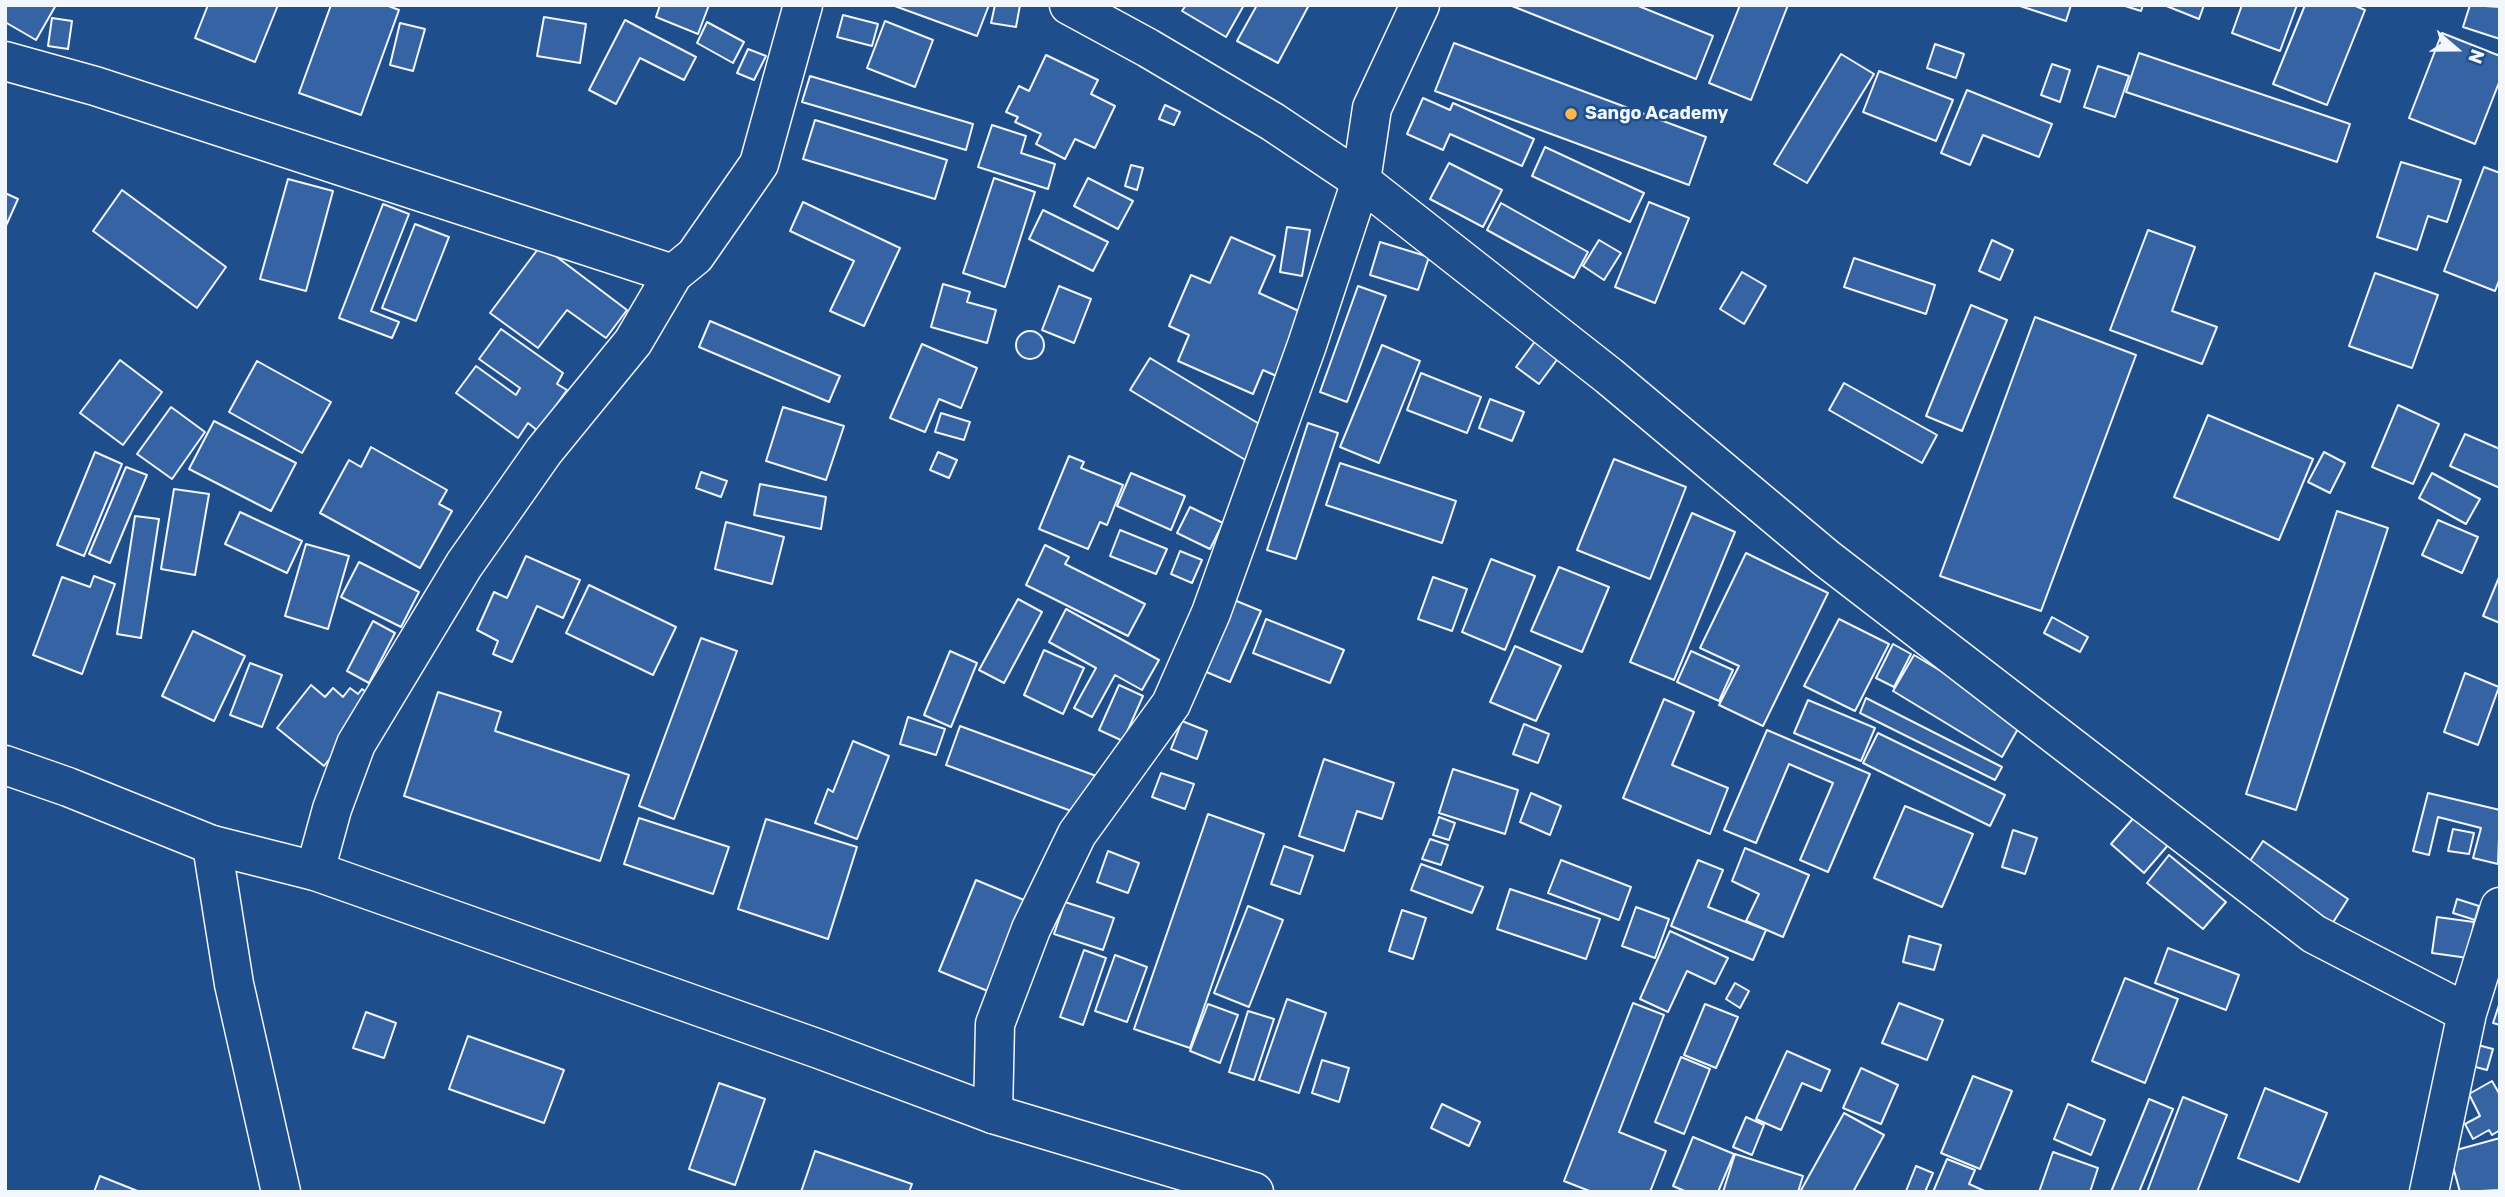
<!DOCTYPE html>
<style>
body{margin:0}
#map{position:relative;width:2505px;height:1197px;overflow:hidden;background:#1f4e8c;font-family:Rubik,sans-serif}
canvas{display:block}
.frame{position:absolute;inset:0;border:7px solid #f2f6ff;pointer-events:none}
.north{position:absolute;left:2421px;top:14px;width:70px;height:70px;-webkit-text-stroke:5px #1f4e8c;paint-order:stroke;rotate:110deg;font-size:19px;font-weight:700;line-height:28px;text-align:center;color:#f2f6ff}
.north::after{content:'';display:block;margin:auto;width:24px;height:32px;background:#f2f6ff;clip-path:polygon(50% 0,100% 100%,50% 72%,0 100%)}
</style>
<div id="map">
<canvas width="2505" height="1197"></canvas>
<div class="frame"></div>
<div class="north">N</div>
</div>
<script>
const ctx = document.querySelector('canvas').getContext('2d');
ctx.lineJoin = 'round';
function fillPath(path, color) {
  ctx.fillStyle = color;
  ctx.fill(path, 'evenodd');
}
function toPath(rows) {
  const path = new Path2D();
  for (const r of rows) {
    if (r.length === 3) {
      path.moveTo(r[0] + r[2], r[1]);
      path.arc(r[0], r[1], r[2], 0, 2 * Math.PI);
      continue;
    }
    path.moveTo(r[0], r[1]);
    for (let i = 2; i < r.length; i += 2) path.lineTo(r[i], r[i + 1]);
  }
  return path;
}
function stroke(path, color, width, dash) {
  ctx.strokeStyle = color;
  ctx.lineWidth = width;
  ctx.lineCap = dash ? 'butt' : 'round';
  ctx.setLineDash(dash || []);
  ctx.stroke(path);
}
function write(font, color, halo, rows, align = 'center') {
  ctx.font = font + ' Rubik,sans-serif';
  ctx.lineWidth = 5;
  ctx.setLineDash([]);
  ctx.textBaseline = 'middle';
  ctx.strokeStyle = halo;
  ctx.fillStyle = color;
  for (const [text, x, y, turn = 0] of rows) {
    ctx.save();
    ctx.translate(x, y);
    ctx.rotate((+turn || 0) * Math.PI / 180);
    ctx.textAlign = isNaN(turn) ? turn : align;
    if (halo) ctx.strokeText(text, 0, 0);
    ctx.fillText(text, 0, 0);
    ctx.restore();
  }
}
const building = toPath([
 [5,5,56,5,36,40,5,22,5,5],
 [208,5,278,5,255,62,195,38,208,5],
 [331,5,386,5,399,10,361,115,299,93,331,5],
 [660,5,709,5,698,34,656,17,660,5],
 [892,5,989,5,977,36,892,5],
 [995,5,1020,5,1016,27,991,23,995,5],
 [1186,5,1244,5,1226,37,1182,11,1186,5],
 [1257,5,1309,5,1278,63,1237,41,1257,5],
 [1636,5,1713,36,1696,79,1512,6,1636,5],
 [1740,5,1788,5,1751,100,1709,83,1740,5],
 [2017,5,2071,5,2066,21,2017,5],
 [2122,5,2143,5,2141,11,2122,5],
 [2164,5,2204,5,2199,19,2164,5],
 [2242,5,2297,5,2280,51,2232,33,2242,5],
 [2305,5,2353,5,2365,10,2327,105,2273,84,2305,5],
 [2470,5,2500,7,2500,39,2463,27,2470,5],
 [843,15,878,24,872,46,837,37,843,15],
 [544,17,586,24,580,63,537,56,544,17],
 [52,18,72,21,68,49,48,46,52,18],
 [625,20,696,57,684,80,640,58,616,104,589,90,625,20],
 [885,21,933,40,915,87,867,68,885,21],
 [707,22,744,42,733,63,697,43,707,22],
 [400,23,425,29,413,71,390,65,400,23],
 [2442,33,2500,56,2500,80,2475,144,2409,118,2442,33],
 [1454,43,1706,137,1689,185,1435,91,1454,43],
 [1935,44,1964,54,1956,78,1927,68,1935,44],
 [748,49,766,56,754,80,737,73,748,49],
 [2139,53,2350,124,2337,162,2126,92,2139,53],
 [1841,54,1874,74,1807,183,1774,164,1841,54],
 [1046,55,1098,80,1091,94,1115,106,1095,148,1075,139,1065,159,1036,144,1041,134,1015,122,1018,117,1006,112,1019,86,1029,91,1046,55],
 [2052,64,2070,70,2060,102,2041,95,2052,64],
 [2098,66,2129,76,2115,117,2084,107,2098,66],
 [1879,71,1953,100,1936,141,1863,112,1879,71],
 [810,76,973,124,966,150,802,102,810,76],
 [1967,90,2052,124,2039,157,1983,135,1970,165,1941,153,1967,90],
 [1423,98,1450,110,1453,103,1534,139,1522,166,1450,134,1443,150,1407,134,1423,98],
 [1165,105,1180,112,1174,125,1159,119,1165,105],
 [815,120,947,160,935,199,803,159,815,120],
 [992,125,1026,136,1021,153,1055,164,1048,189,978,167,992,125],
 [1545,147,1644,193,1630,222,1532,176,1545,147],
 [2401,162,2461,180,2447,222,2428,216,2417,250,2377,237,2401,162],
 [1449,163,1502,190,1483,227,1430,199,1449,163],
 [1131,165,1143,168,1137,190,1125,186,1131,165],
 [2484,167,2500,173,2500,278,2495,291,2444,271,2484,167],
 [994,178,1035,192,1005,287,963,273,994,178],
 [1088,178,1133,201,1118,229,1074,206,1088,178],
 [288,179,333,191,306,291,260,279,288,179],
 [122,190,226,267,197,308,93,231,122,190],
 [5,193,18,199,5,228,5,193],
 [803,202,900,248,864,326,830,311,854,261,790,231,803,202],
 [1649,202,1689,218,1655,303,1615,287,1649,202],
 [1501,203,1588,252,1574,278,1487,230,1501,203],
 [383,204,409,214,371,311,399,322,392,338,339,318,383,204],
 [1043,210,1108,242,1093,271,1029,239,1043,210],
 [415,224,449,237,416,321,382,308,415,224],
 [1287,227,1310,230,1302,276,1280,272,1287,227],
 [2148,230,2195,247,2172,311,2217,327,2202,364,2110,330,2148,230],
 [1231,237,1275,256,1259,293,1310,316,1283,379,1263,370,1253,394,1178,361,1189,335,1169,326,1191,275,1210,283,1231,237],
 [1599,240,1621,253,1604,280,1583,266,1599,240],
 [1992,240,2013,250,2000,280,1979,271,1992,240],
 [1380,242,1429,257,1418,290,1370,275,1380,242],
 [541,245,627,310,606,338,567,310,538,348,490,313,541,245],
 [1854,258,1935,285,1926,314,1844,287,1854,258],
 [1742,272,1766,286,1744,324,1720,309,1742,272],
 [2375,273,2438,295,2412,368,2349,346,2375,273],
 [943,284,970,292,967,302,996,310,987,343,931,327,943,284],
 [1059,286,1091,299,1074,343,1042,330,1059,286],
 [1358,286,1386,296,1347,402,1320,392,1358,286],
 [1971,305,2007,320,1962,431,1926,416,1971,305],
 [2035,317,2136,355,2041,611,1940,576,2035,317],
 [710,321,840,376,829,402,699,347,710,321],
 [501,329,563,373,557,384,567,390,538,431,528,423,518,438,456,393,476,366,516,395,520,388,479,359,501,329],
 [1030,345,14],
 [1536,340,1559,357,1539,384,1516,367,1536,340],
 [922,344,977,368,961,408,939,399,925,432,890,418,922,344],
 [1382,345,1420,361,1379,463,1340,447,1382,345],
 [1150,358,1266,428,1247,461,1130,390,1150,358],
 [120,360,162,392,123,445,80,413,120,360],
 [257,361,331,402,302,453,229,412,257,361],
 [1421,373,1481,397,1467,433,1407,410,1421,373],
 [1844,383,1937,435,1922,463,1829,410,1844,383],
 [1490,399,1524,412,1512,441,1479,428,1490,399],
 [2398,405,2439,424,2413,484,2372,467,2398,405],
 [171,407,205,432,172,479,137,454,171,407],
 [783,407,844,426,826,480,766,461,783,407],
 [941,413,970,422,964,440,935,432,941,413],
 [2208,415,2313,459,2279,540,2174,497,2208,415],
 [214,421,296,463,271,511,189,469,214,421],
 [1308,423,1338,433,1296,559,1267,550,1308,423],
 [2465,434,2500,449,2500,488,2450,466,2465,434],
 [371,447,447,490,439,504,452,511,420,568,320,513,349,460,361,467,371,447],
 [95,452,122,464,84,556,57,545,95,452],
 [938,452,957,460,949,478,930,470,938,452],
 [2324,452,2345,463,2330,493,2308,482,2324,452],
 [1069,456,1084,462,1081,468,1123,485,1107,525,1100,522,1088,549,1039,529,1069,456],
 [1614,459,1686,487,1650,579,1577,550,1614,459],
 [1340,463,1456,501,1442,543,1326,505,1340,463],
 [126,467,147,475,110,563,89,554,126,467],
 [701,472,727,481,721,497,696,488,701,472],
 [1131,473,1185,496,1171,530,1117,506,1131,473],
 [2432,473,2480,499,2466,524,2419,498,2432,473],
 [760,484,826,497,821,529,754,515,760,484],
 [174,489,209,494,195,575,161,569,174,489],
 [1190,507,1223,523,1210,549,1177,533,1190,507],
 [2337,511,2388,528,2296,810,2246,794,2337,511],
 [240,512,302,541,287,573,225,544,240,512],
 [1692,513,1735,532,1674,680,1630,662,1692,513],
 [135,516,159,519,141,638,117,634,135,516],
 [2438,520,2478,537,2462,573,2422,555,2438,520],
 [726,522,784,537,772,584,715,569,726,522],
 [1120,530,1167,549,1156,574,1110,556,1120,530],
 [306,544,349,556,328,629,285,616,306,544],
 [1045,545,1069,557,1065,564,1145,604,1128,636,1026,585,1045,545],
 [1180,551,1202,560,1192,583,1171,574,1180,551],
 [1746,553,1828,593,1763,726,1719,705,1739,666,1700,648,1746,553],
 [526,556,580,580,563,618,537,606,512,662,493,654,498,641,477,630,494,592,507,598,526,556],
 [1491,559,1535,576,1505,650,1462,632,1491,559],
 [359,562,419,592,401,627,341,597,359,562],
 [1559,567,1609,587,1582,652,1531,631,1559,567],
 [2500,575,2500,623,2483,616,2500,575],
 [94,576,115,584,82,674,33,655,62,577,90,587,94,576],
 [1433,577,1467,589,1452,631,1418,619,1433,577],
 [589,585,676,627,653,675,566,633,589,585],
 [1018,599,1042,612,1004,683,979,670,1018,599],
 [1234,600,1261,611,1230,682,1204,671,1234,600],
 [1066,609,1159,660,1142,690,1115,675,1092,717,1074,708,1096,668,1049,642,1066,609],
 [2052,617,2088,637,2080,652,2044,633,2052,617],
 [1266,619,1344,650,1330,683,1253,653,1266,619],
 [1839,619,1889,644,1855,711,1804,686,1839,619],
 [373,621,395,633,369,683,347,671,373,621],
 [193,631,245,656,214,721,162,696,193,631],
 [701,638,737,651,674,819,639,806,701,638],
 [1893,644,1911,654,1894,687,1876,678,1893,644],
 [1515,646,1561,666,1536,721,1490,702,1515,646],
 [1044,650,1084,668,1063,714,1024,695,1044,650],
 [950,651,977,663,951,727,924,715,950,651],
 [1691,651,1733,670,1719,701,1677,682,1691,651],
 [1914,655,2023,720,2002,757,1893,691,1914,655],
 [250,663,282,675,262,727,230,715,250,663],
 [2465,673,2499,687,2478,745,2444,732,2465,673],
 [311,685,325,697,333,688,343,697,350,688,358,694,362,689,376,700,324,766,277,728,311,685],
 [1119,685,1143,696,1123,741,1099,730,1119,685],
 [438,692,501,712,495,731,629,775,600,861,404,796,438,692],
 [1866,698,2002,767,1995,780,1860,713,1866,698],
 [1664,699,1694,712,1672,765,1728,788,1710,834,1623,798,1664,699],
 [1808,700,1875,728,1861,761,1794,733,1808,700],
 [908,717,945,729,936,755,900,744,908,717],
 [1182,721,1207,731,1197,759,1171,749,1182,721],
 [1524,724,1549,734,1538,763,1513,754,1524,724],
 [960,726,1099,777,1085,816,946,765,960,726],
 [1767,730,1870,774,1828,872,1800,860,1833,783,1789,764,1756,843,1724,830,1767,730],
 [1878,733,2005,795,1990,826,1863,763,1878,733],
 [853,741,889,756,857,839,815,823,828,789,833,792,853,741],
 [1324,759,1394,783,1382,819,1357,811,1344,851,1299,836,1324,759],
 [1453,769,1518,790,1505,834,1439,813,1453,769],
 [1161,773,1194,784,1185,809,1152,797,1161,773],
 [1531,793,1561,806,1550,835,1520,822,1531,793],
 [2428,793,2500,810,2498,864,2473,858,2481,828,2438,817,2429,855,2413,851,2428,793],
 [1905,806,1973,834,1942,907,1874,878,1905,806],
 [1208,814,1264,834,1190,1048,1134,1029,1208,814],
 [2136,815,2169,844,2144,873,2111,844,2136,815],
 [1439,817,1455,823,1449,840,1433,835,1439,817],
 [639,818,729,847,713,894,624,864,639,818],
 [766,819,857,847,828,939,738,909,766,819],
 [2453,829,2474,833,2469,854,2448,851,2453,829],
 [2013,830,2037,838,2025,874,2002,867,2013,830],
 [1430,839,1448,845,1441,865,1422,859,1430,839],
 [2263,841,2348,899,2332,924,2246,867,2263,841],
 [1284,846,1313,856,1300,894,1271,884,1284,846],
 [1745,848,1809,875,1783,937,1746,921,1759,894,1732,881,1745,848],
 [1108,851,1139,863,1128,893,1097,882,1108,851],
 [2169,855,2226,902,2203,929,2147,883,2169,855],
 [1561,860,1631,887,1619,920,1548,893,1561,860],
 [1698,860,1723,870,1708,907,1766,930,1753,960,1671,926,1698,860],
 [1421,864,1483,887,1472,913,1411,890,1421,864],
 [976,880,1031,903,995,994,939,971,976,880],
 [1510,889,1600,919,1586,959,1497,929,1510,889],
 [2457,899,2479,906,2475,920,2453,913,2457,899],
 [1065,902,1114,918,1103,950,1054,934,1065,902],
 [1248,906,1283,920,1249,1007,1214,993,1248,906],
 [1636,907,1669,919,1655,958,1622,946,1636,907],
 [1402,910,1426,918,1413,959,1389,951,1402,910],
 [2437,917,2474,922,2468,958,2432,953,2437,917],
 [1670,931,1728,958,1715,984,1687,971,1668,1012,1640,999,1670,931],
 [1909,936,1941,945,1934,970,1903,962,1909,936],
 [2168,948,2239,975,2226,1010,2155,983,2168,948],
 [1084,950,1106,958,1083,1025,1060,1017,1084,950],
 [1115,955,1147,967,1127,1022,1095,1011,1115,955],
 [2125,978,2178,999,2145,1083,2092,1061,2125,978],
 [1735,983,1749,991,1740,1008,1726,999,1735,983],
 [1287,999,1326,1013,1299,1093,1259,1080,1287,999],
 [2500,1002,2500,1025,2493,1023,2500,1002],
 [1633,1003,1664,1015,1619,1132,1666,1151,1650,1192,1592,1192,1564,1181,1633,1003],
 [1899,1003,1943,1020,1927,1060,1882,1043,1899,1003],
 [1208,1004,1238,1015,1220,1063,1190,1051,1208,1004],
 [1705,1004,1738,1017,1716,1068,1684,1055,1705,1004],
 [1248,1011,1274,1019,1254,1080,1229,1072,1248,1011],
 [366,1012,396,1023,384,1058,353,1048,366,1012],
 [468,1036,564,1070,544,1123,449,1089,468,1036],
 [2474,1044,2493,1049,2487,1070,2468,1065,2474,1044],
 [1787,1051,1830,1070,1821,1091,1802,1083,1781,1130,1756,1119,1787,1051],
 [1681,1057,1710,1069,1684,1134,1655,1122,1681,1057],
 [1322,1060,1349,1068,1339,1102,1312,1093,1322,1060],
 [1861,1068,1898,1085,1881,1124,1843,1108,1861,1068],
 [1973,1076,2012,1091,1980,1169,1941,1153,1973,1076],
 [2492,1081,2500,1095,2500,1130,2492,1135,2489,1130,2473,1139,2465,1124,2480,1116,2469,1094,2492,1081],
 [719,1083,765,1099,735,1185,689,1169,719,1083],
 [2265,1088,2327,1113,2299,1182,2238,1158,2265,1088],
 [2183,1097,2227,1115,2197,1192,2147,1192,2183,1097],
 [2149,1099,2173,1109,2139,1192,2111,1192,2149,1099],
 [1442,1104,1480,1122,1469,1146,1431,1128,1442,1104],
 [2068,1104,2105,1120,2091,1155,2054,1139,2068,1104],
 [1844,1113,1884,1135,1853,1192,1800,1192,1844,1113],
 [1746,1117,1764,1125,1752,1155,1733,1147,1746,1117],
 [1693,1137,1734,1154,1718,1192,1687,1192,1673,1186,1693,1137],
 [2500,1138,2500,1190,2460,1192,2449,1152,2500,1138],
 [815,1151,912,1184,909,1192,801,1192,815,1151],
 [2053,1152,2098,1168,2090,1192,2039,1192,2053,1152],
 [1735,1154,1803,1176,1798,1192,1723,1192,1735,1154],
 [1947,1159,1975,1170,1969,1184,1987,1192,1933,1192,1947,1159],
 [1916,1166,1933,1173,1925,1192,1906,1191,1916,1166],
 [100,1176,140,1192,94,1192,100,1176]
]);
fillPath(building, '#3563a3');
stroke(building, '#f2f6ff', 2);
const minor = toPath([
 [1069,5,1148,48,1273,122,1361,181,1609,376,1826,558,2314,934,2467,1013],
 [5,61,95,86,673,274],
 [212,845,234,984,281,1192],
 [315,871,332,809,356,744,464,565,544,451,633,342,673,274,695,256,759,164,803,5],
 [993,1114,995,1024,1031,929,1077,834,1171,704,1211,613,1307,345,1361,181,1372,108,1420,5],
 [2429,1192,2467,1013,2500,907]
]);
const trunk = toPath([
 [5,765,68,787,212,845,315,871,819,1049,993,1114,1254,1192]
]);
stroke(minor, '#f2f6ff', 41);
stroke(trunk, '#f2f6ff', 41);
stroke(minor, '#1f4e8c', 38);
stroke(trunk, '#1f4e8c', 38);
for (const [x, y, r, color] of [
 [1571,114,7,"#ffb74d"]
]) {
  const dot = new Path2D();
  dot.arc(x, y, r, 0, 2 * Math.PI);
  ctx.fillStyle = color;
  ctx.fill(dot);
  stroke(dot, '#1f4e8c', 2.5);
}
write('bold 18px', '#f2f6ff', '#1f4e8c', [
 ["Sango Academy",1585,114]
], 'left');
</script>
